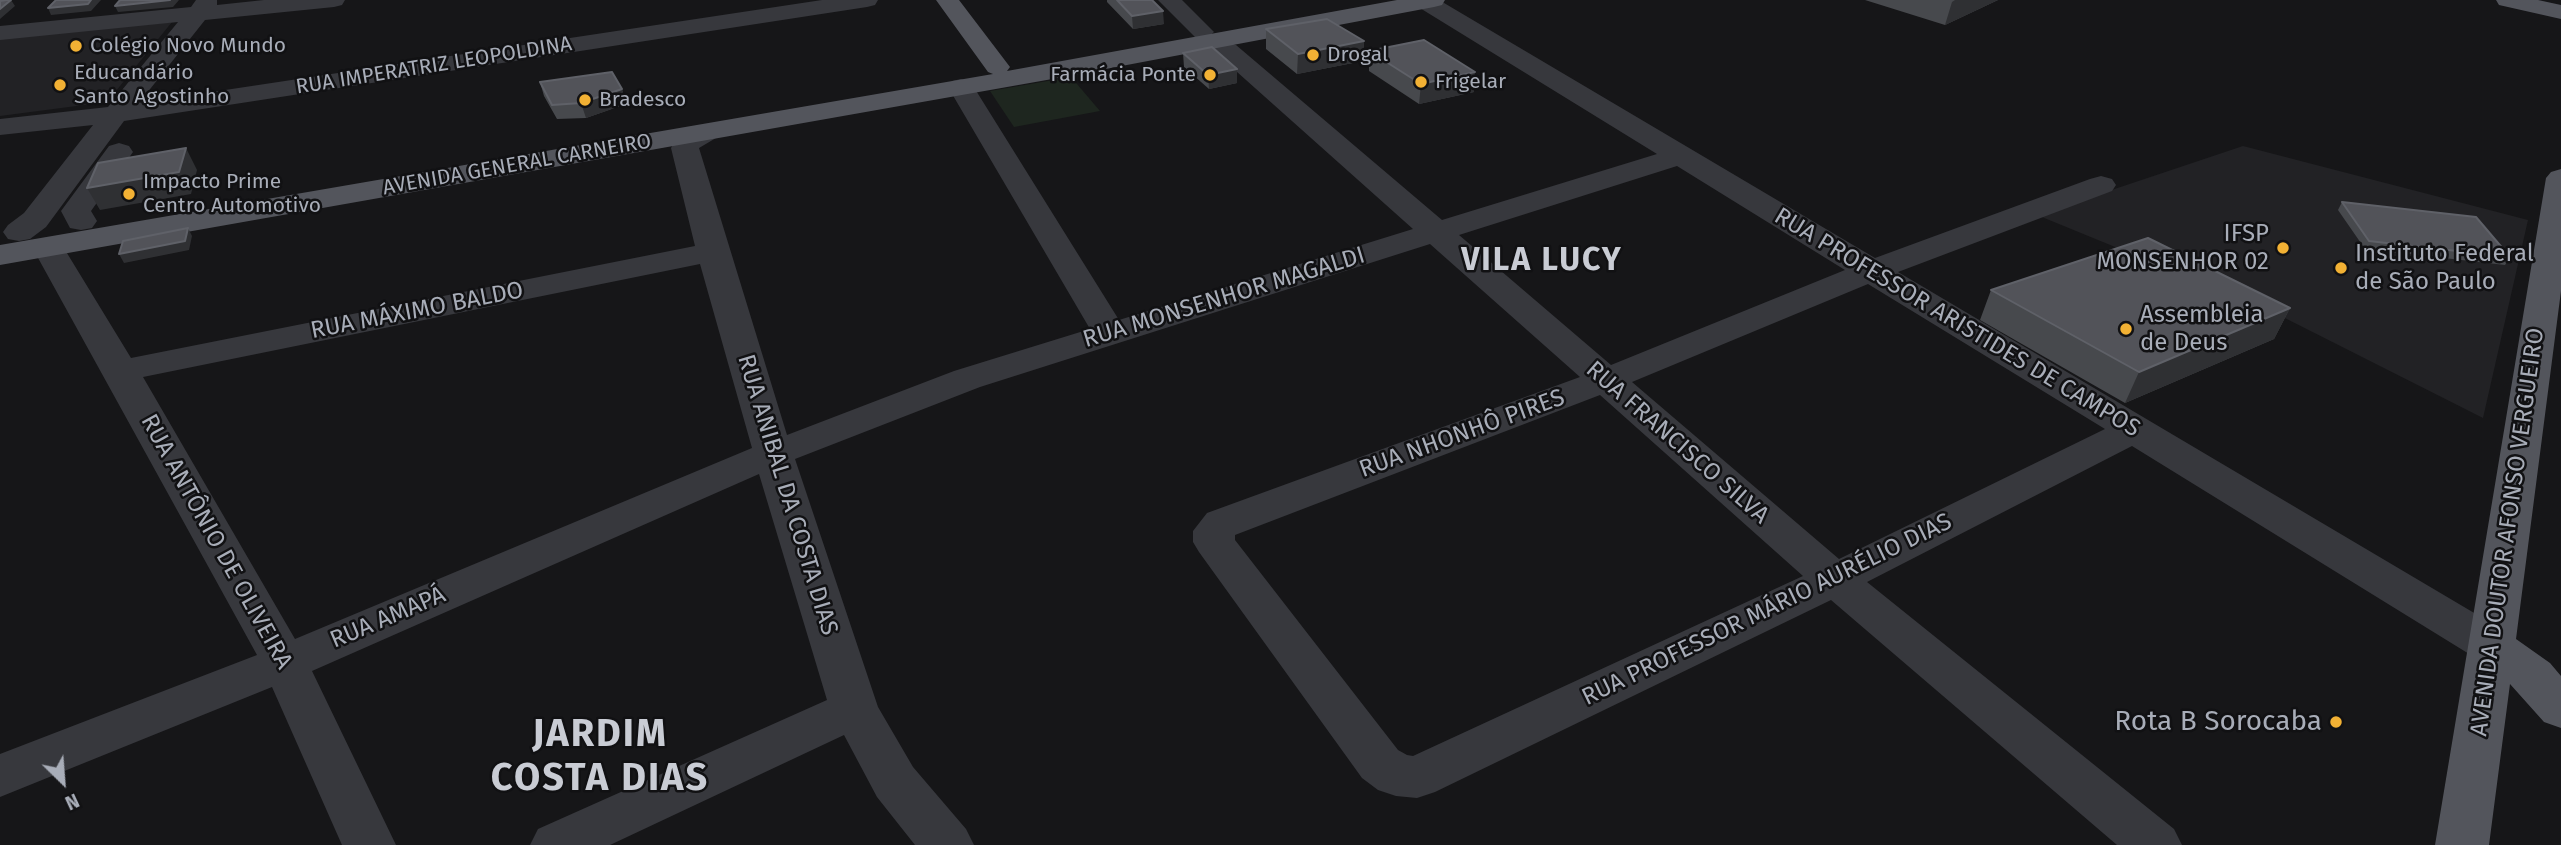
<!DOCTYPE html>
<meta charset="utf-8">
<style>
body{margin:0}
#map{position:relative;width:2561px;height:845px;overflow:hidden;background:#161618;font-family:"Fira Sans",sans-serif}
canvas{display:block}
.north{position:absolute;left:28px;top:747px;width:70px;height:70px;-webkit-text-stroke:5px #111113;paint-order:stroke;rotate:155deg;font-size:19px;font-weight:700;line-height:28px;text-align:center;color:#a8adb8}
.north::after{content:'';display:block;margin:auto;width:24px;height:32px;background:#a8adb8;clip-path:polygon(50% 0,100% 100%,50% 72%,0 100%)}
</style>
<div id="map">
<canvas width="2561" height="845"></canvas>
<div class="north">N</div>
</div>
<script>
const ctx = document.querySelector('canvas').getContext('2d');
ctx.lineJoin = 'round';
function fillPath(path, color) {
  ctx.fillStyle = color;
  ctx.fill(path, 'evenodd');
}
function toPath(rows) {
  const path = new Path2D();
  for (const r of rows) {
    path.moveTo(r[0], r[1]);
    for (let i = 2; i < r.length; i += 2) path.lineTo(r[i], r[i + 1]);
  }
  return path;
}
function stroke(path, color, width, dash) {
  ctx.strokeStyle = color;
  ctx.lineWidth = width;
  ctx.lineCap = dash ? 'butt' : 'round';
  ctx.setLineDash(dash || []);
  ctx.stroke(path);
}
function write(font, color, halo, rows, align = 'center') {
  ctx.font = font + ' "Fira Sans",sans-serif';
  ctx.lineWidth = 5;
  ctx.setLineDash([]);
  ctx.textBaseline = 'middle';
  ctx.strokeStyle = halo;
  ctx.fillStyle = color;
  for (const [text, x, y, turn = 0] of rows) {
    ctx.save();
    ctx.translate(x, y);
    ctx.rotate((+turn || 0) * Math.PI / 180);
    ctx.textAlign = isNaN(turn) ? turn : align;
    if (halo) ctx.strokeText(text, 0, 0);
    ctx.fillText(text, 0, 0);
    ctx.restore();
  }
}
fillPath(toPath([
 [172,22,107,102,0,116,0,38],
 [2243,146,2528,220,2483,418,2269,310,2037,215]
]), '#222225');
fillPath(toPath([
 [1071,77,1100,111,1014,127,990,91]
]), '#1e261f');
fillPath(toPath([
 [196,0,217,0,217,5,264,0,345,0,342,5,334,7,205,20,139,103,822,0,878,0,875,5,867,7,124,121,46,227,30,239,19,241,8,239,3,232,8,225,24,213,93,125,0,135,0,119,108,107,178,22,0,40,0,26,191,7,196,0],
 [1158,0,1182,0,1214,32,1207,38,1236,45,1442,220,1657,154,1415,5,1412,0,1439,0,1875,258,2090,179,2101,176,2112,179,2116,185,2112,191,1898,272,2508,633,2514,645,2508,657,2491,662,2474,657,2132,446,1867,582,2174,829,2182,845,2117,845,1831,600,1435,792,1417,798,1396,796,1378,790,1362,778,1199,552,1193,542,1193,531,1207,513,1580,377,1430,244,980,387,795,459,878,707,913,767,966,829,974,845,915,845,877,797,844,735,610,845,530,845,538,829,827,700,759,474,312,671,396,845,342,845,272,687,0,797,0,754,257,655,32,247,37,240,48,237,59,240,131,358,695,246,671,148,681,133,706,124,716,126,720,132,716,138,699,148,787,435,954,371,1090,329,948,87,952,81,961,79,970,81,1119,320,1413,229,1218,55,1192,49,1189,44,1196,38,1158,0],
 [1677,166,1845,270,1611,365,1459,235,1677,166],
 [700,264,752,448,295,639,143,377,700,264],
 [1868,284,2105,429,1839,559,1632,382,1868,284],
 [1600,395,1803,576,1413,756,1407,755,1398,750,1235,540,1235,535,1600,395],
 [119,143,129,146,133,152,91,211,97,221,92,228,81,230,70,228,61,211,109,146,119,143]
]), '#37383d');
fillPath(toPath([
 [936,0,959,0,1010,67,1007,71,1397,0,1445,0,1442,5,1434,7,1058,78,0,265,0,245,993,74,988,72,936,0],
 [2496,0,2538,0,2561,5,2561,19,2499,5,2496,0],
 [2561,169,2561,291,2516,639,2550,663,2561,676,2561,728,2544,722,2510,684,2489,845,2435,845,2546,178,2551,172,2561,169]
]), '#53555c');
fillPath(toPath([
 [1107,0,1152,0,1164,24,1133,29,1107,2],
 [1865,0,1998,0,1945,25],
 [1266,29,1364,41,1363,61,1297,74,1266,49],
 [1369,51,1474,92,1419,104,1369,71],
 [1183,53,1237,83,1209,89,1184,67],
 [540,82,622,89,626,104,586,118,557,119,544,96],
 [2342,202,2510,257,2505,265,2365,249,2338,210],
 [1991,290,2290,308,2274,339,2125,403,1980,320]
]), '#47494d');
fillPath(toPath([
 [11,0,15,6,0,19,0,9],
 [91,0,101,0,91,11,51,15,48,8],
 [170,0,179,0,173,7,118,12,115,6],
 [1955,0,1998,0,1945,25,1952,2],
 [1163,11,1164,24,1133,29,1132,16],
 [1364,41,1363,61,1297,74,1298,54],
 [1237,69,1237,83,1209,89,1208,75],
 [1475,72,1474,92,1419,104,1421,84],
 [622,89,626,104,586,118,581,103],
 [186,148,197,170,191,194,100,210,87,188],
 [188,228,192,236,189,250,124,263,119,254],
 [2290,308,2274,339,2125,403,2139,372]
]), '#2f3033');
const building = toPath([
 [6,0,11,0,0,9,0,1,6,0],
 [56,0,91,0,88,4,48,8,56,0],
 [120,0,170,0,115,6,120,0],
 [1117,0,1152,0,1163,11,1132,16,1117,0],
 [1327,19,1364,41,1298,54,1266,29,1327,19],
 [1424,40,1475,72,1421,84,1369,51,1424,40],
 [1212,47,1237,69,1208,75,1183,53,1212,47],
 [612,72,622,89,581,103,552,105,540,82,612,72],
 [186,148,179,172,87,188,98,163,186,148],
 [2342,202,2476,217,2510,257,2369,241,2342,202],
 [188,228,185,241,119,254,123,241,188,228],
 [2148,238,2290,308,2139,372,1991,290,2148,238]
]);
fillPath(building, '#525359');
stroke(building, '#5f6168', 2);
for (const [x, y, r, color] of [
 [76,46,7,"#f2b134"],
 [1313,55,7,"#f2b134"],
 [1210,75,7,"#f2b134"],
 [1421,82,7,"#f2b134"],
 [60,85,7,"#f2b134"],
 [585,100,7,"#f2b134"],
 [129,194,7,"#f2b134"],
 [2283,248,7,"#f2b134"],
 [2341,268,7,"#f2b134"],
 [2126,329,7,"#f2b134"],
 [2336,722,7,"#f2b134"]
]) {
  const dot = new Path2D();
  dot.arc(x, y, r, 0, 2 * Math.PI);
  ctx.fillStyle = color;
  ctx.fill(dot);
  stroke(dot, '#111113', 2.5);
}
write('21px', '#a8adb8', '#111113', [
 ["Colégio Novo Mundo",90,46],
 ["Drogal",1327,55],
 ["Educandário",74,73],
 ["Santo Agostinho",74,97],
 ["Farmácia Ponte",1196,75,"right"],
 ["Frigelar",1435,82],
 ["Bradesco",599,100],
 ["Impacto Prime",143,182],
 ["Centro Automotivo",143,206]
], 'left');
write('21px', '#a8adb8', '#111113', [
 ["RUA IMPERATRIZ LEOPOLDINA",434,66,-9],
 ["AVENIDA GENERAL CARNEIRO",517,165,-10]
]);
write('24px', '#a8adb8', '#111113', [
 ["IFSP",2269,234,"right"],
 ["MONSENHOR 02",2269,262,"right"],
 ["Instituto Federal",2355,254],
 ["de São Paulo",2355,282],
 ["Assembleia",2140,315],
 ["de Deus",2140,343]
], 'left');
write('24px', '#a8adb8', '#111113', [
 ["RUA MONSENHOR MAGALDI",1224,298,-17],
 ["RUA MÁXIMO BALDO",417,311,-11],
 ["RUA PROFESSOR ARISTIDES DE CAMPOS",1957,323,31],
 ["RUA NHONHÔ PIRES",1462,434,-20],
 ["RUA FRANCISCO SILVA",1677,443,41],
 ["RUA ANIBAL DA COSTA DIAS",787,495,73],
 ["AVENIDA DOUTOR AFONSO VERGUEIRO",2508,532,-82],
 ["RUA ANTÔNIO DE OLIVEIRA",216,542,61],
 ["RUA PROFESSOR MÁRIO AURÉLIO DIAS",1767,610,-26],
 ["RUA AMAPÁ",388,618,-23]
]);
write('28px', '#a8adb8', '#111113', [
 ["Rota B Sorocaba",2322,722]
], 'right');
ctx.letterSpacing = '2px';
write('bold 32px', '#c9ccd4', '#111113', [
 ["VILA LUCY",1542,261]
]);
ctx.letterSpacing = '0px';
ctx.letterSpacing = '2px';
write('bold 38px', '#c9ccd4', '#111113', [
 ["JARDIM",600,735],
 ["COSTA DIAS",600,779]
]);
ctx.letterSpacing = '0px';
</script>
